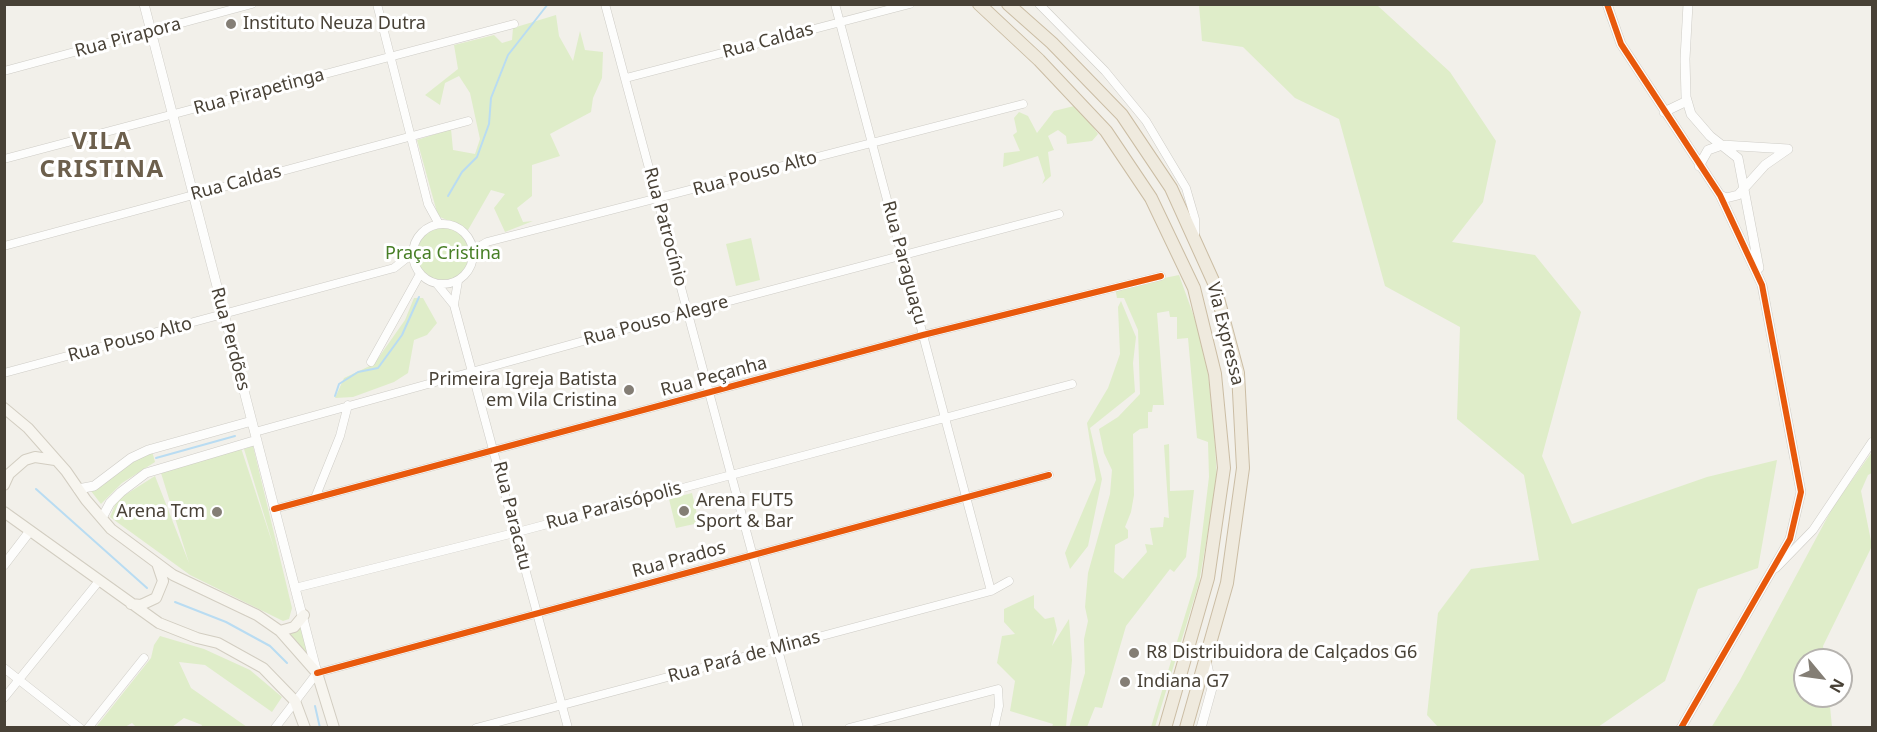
<!DOCTYPE html>
<meta charset="utf-8">
<style>
body{margin:0}
#map{position:relative;width:1877px;height:732px;overflow:hidden;background:#f2f0ea;font-family:"Noto Sans",sans-serif}
canvas{display:block}
.frame{position:absolute;inset:0;border:6px solid #484136;pointer-events:none}
.north{position:absolute;left:1793px;top:648px;width:60px;height:60px;box-sizing:border-box;background:#fff;border:2px solid #b6b3af;border-radius:50%;rotate:119deg;font-size:16px;font-weight:700;line-height:24px;text-align:center;color:#484136}
.north::after{content:'';display:block;margin:auto;width:21px;height:27px;background:#847e75;clip-path:polygon(50% 0,100% 100%,50% 72%,0 100%)}
</style>
<div id="map">
<canvas width="1877" height="732"></canvas>
<div class="frame"></div>
<div class="north">N</div>
</div>
<script>
const ctx = document.querySelector('canvas').getContext('2d');
ctx.lineJoin = 'round';
function fillPath(path, color) {
  ctx.fillStyle = color;
  ctx.fill(path, 'evenodd');
}
function toPath(rows) {
  const path = new Path2D();
  for (const r of rows) {
    if (r.length === 3) {
      path.moveTo(r[0] + r[2], r[1]);
      path.arc(r[0], r[1], r[2], 0, 2 * Math.PI);
      continue;
    }
    path.moveTo(r[0], r[1]);
    for (let i = 2; i < r.length; i += 2) path.lineTo(r[i], r[i + 1]);
  }
  return path;
}
function stroke(path, color, width, dash) {
  ctx.strokeStyle = color;
  ctx.lineWidth = width;
  ctx.lineCap = dash ? 'butt' : 'round';
  ctx.setLineDash(dash || []);
  ctx.stroke(path);
}
function write(font, color, halo, rows, align = 'center') {
  ctx.font = font + ' "Noto Sans",sans-serif';
  ctx.lineWidth = 6;
  ctx.setLineDash([]);
  ctx.textBaseline = 'middle';
  ctx.strokeStyle = halo;
  ctx.fillStyle = color;
  for (const [text, x, y, turn = 0] of rows) {
    ctx.save();
    ctx.translate(x, y);
    ctx.rotate((+turn || 0) * Math.PI / 180);
    ctx.textAlign = isNaN(turn) ? turn : align;
    if (halo) ctx.strokeText(text, 0, 0);
    ctx.fillText(text, 0, 0);
    ctx.restore();
  }
}
fillPath(toPath([
 [1199,5,1377,5,1450,72,1496,141,1483,202,1452,242,1535,255,1581,312,1542,456,1572,524,1707,477,1777,460,1758,568,1698,589,1665,681,1598,727,1438,727,1427,715,1438,613,1471,569,1539,560,1524,475,1457,419,1460,327,1385,286,1339,119,1295,98,1243,47,1202,41],
 [556,15,559,36,573,61,580,31,585,50,603,52,602,78,593,98,591,112,550,134,560,156,532,165,532,196,517,208,523,222,533,221,505,232,494,208,505,194,491,190,468,230,438,216,417,140,451,129,453,150,475,154,480,139,470,93,459,76,445,83,440,105,425,95,458,69,454,45,494,35,502,43,512,40,513,28],
 [1074,106,1084,114,1098,134,1092,141,1067,144,1066,136,1058,130,1048,136,1054,150,1048,152,1051,176,1042,184,1045,178,1038,156,1003,167,1004,153,1020,151,1013,135,1017,132,1014,118,1019,112,1028,116,1037,133,1054,111],
 [443,254,28],
 [751,238,760,280,736,286,726,244],
 [1179,275,1205,347,1214,428,1217,480,1199,583,1155,727,1151,727,1197,576,1209,477,1208,442,1197,438,1188,338,1177,339,1177,317,1170,317,1169,311,1157,313,1164,405,1153,405,1152,412,1148,412,1148,428,1140,429,1133,434,1134,495,1131,512,1125,527,1128,530,1128,538,1115,545,1114,572,1123,579,1147,552,1145,544,1153,545,1150,528,1163,527,1164,517,1169,518,1164,445,1169,444,1170,491,1194,490,1186,557,1174,572,1170,569,1126,626,1102,708,1095,707,1087,727,1069,728,1085,673,1084,639,1088,621,1085,607,1088,573,1110,494,1112,470,1104,453,1099,429,1118,417,1140,394,1138,330,1124,298,1117,298,1115,288],
 [414,298,423,298,437,323,427,335,414,340,408,373,394,382,353,397,335,398,344,378,374,364,405,320],
 [1121,301,1136,337,1133,363,1135,392,1090,428,1102,479,1088,546,1070,569,1065,553,1096,480,1087,423,1108,388,1120,354,1118,307],
 [253,446,292,608,289,619,283,621,190,575,110,517,117,500,155,476,189,563,161,473,241,448,275,551,244,449],
 [152,451,155,462,122,483,101,504,91,491,134,460],
 [1872,452,1872,473,1868,475,1861,491,1872,546,1823,646,1825,660,1805,660,1805,696,1829,696,1832,727,1711,728,1740,680,1834,505],
 [692,493,699,523,676,528,669,499],
 [1034,595,1034,608,1045,619,1054,617,1057,630,1052,646,1069,619,1072,660,1066,727,1052,727,1053,724,1010,711,1015,681,997,663,1002,636,1015,634,1004,622,1004,609],
 [301,627,311,661,288,633],
 [160,636,204,649,250,670,282,697,272,712,205,665,179,662,191,688,247,727,201,727,202,725,184,718,172,727,136,727,132,723,125,727,96,727,151,658,154,645]
]), '#dfedc9');
stroke(toPath([
 [448,196,462,172,477,157,489,124,491,98,508,55,548,4],
 [335,396,339,384,358,372,378,368,402,335,419,297],
 [156,458,235,436],
 [36,489,147,588],
 [175,602,226,622,270,646,287,663],
 [315,706,320,728]
]), '#b9dcf2', 2);
const minor = toPath([
 [377,4,428,204,439,224],
 [605,4,799,728],
 [835,4,991,591],
 [1039,4,1105,71,1146,121,1186,188,1195,219,1195,236],
 [4,71,252,4],
 [626,78,910,4],
 [4,159,514,24],
 [443,254,30],
 [4,246,468,121],
 [474,250,487,242,1023,104],
 [437,284,454,305,568,728],
 [454,304,458,281],
 [371,362,420,274],
 [4,373,394,268,413,253],
 [255,432,688,312,1059,214],
 [315,498,340,436,348,405],
 [274,509,923,335,1161,276],
 [1776,568,1813,530,1872,442],
 [295,588,514,533,1072,384],
 [4,668,80,728],
 [4,698,99,581],
 [88,728,144,658],
 [275,728,317,673,1049,475],
 [476,728,991,591,1009,581],
 [849,728,998,689,999,706,994,728]
]);
const tertiary = toPath([
 [144,4,317,673],
 [1607,4,1621,44,1720,195,1762,285,1801,492,1790,539,1681,728],
 [1688,4,1685,59,1686,97,1691,114,1710,136,1738,158,1759,268],
 [1664,112,1687,101],
 [1699,166,1708,150,1722,145,1788,149],
 [1720,195,1726,198,1738,195,1765,165,1788,149],
 [78,489,94,486,131,458,148,450,252,421],
 [102,518,110,503,121,492,146,473,257,440],
 [4,565,30,531],
 [1201,728,1212,688,1206,660]
]);
const secondary = toPath([
 [4,408,28,428,66,471,86,500,111,529,173,575,257,615,280,631,317,673,334,728],
 [4,485,9,474,25,460,35,457,55,460],
 [4,512,159,623,197,638,218,643,263,668,295,701,305,728],
 [131,604,141,605,156,598,163,581,157,563],
 [280,631,294,627,304,615]
]);
const trunk = toPath([
 [979,4,1039,60,1106,131,1151,198,1194,288,1215,374,1224,468,1208,578,1165,728],
 [1008,4,1052,43,1122,115,1171,188,1214,283,1238,373,1243,468,1227,583,1186,728]
]);
stroke(minor, '#ceccc6', 9);
stroke(tertiary, '#ceccc6', 10);
stroke(secondary, '#d2cdc1', 12);
stroke(trunk, '#cbbda4', 14);
stroke(minor, '#fdfdfc', 8);
stroke(tertiary, '#fdfdfc', 9);
stroke(secondary, '#f7f5ef', 10);
stroke(trunk, '#efeade', 12);
stroke(toPath([
 [1607,4,1621,44,1720,195,1762,285,1801,492,1790,539,1681,728],
 [274,509,923,335,1161,276],
 [317,673,1049,475]
]), '#e8590c', 6);
for (const [x, y, r, color] of [
 [231,24,6,"#847e75"],
 [629,390,6,"#847e75"],
 [684,511,6,"#847e75"],
 [217,512,6,"#847e75"],
 [1134,653,6,"#847e75"],
 [1125,682,6,"#847e75"]
]) {
  const dot = new Path2D();
  dot.arc(x, y, r, 0, 2 * Math.PI);
  ctx.fillStyle = color;
  ctx.fill(dot);
  stroke(dot, '#fff', 2);
}
write('18px', '#484136', '#fff', [
 ["Instituto Neuza Dutra",243,24],
 ["Primeira Igreja Batista",617,380,"right"],
 ["em Vila Cristina",617,401,"right"],
 ["Arena FUT5",696,501],
 ["Sport & Bar",696,522],
 ["Arena Tcm",205,512,"right"],
 ["R8 Distribuidora de Calçados G6",1146,653],
 ["Indiana G7",1137,682]
], 'left');
write('18px', '#484136', '#fff', [
 ["Rua Pirapora",128,38,-15],
 ["Rua Caldas",768,41,-15],
 ["Rua Pirapetinga",259,92,-15],
 ["Rua Pouso Alto",755,174,-15],
 ["Rua Caldas",236,183,-15],
 ["Rua Patrocínio",665,227,75],
 ["Rua Paraguaçu",904,263,75],
 ["Rua Pouso Alegre",656,321,-15],
 ["Via Expressa",1225,334,76],
 ["Rua Perdões",230,339,75],
 ["Rua Pouso Alto",130,340,-15],
 ["Rua Peçanha",714,377,-15],
 ["Rua Paraisópolis",614,506,-15],
 ["Rua Paracatu",512,516,76],
 ["Rua Prados",679,560,-15],
 ["Rua Pará de Minas",744,657,-15]
]);
write('18px', '#477e25', '#fff', [
 ["Praça Cristina",443,254]
]);
ctx.letterSpacing = '1.5px';
write('bold 24px', '#6c5f4c', '#fff', [
 ["VILA",102,142],
 ["CRISTINA",102,170]
]);
ctx.letterSpacing = '0px';
</script>
